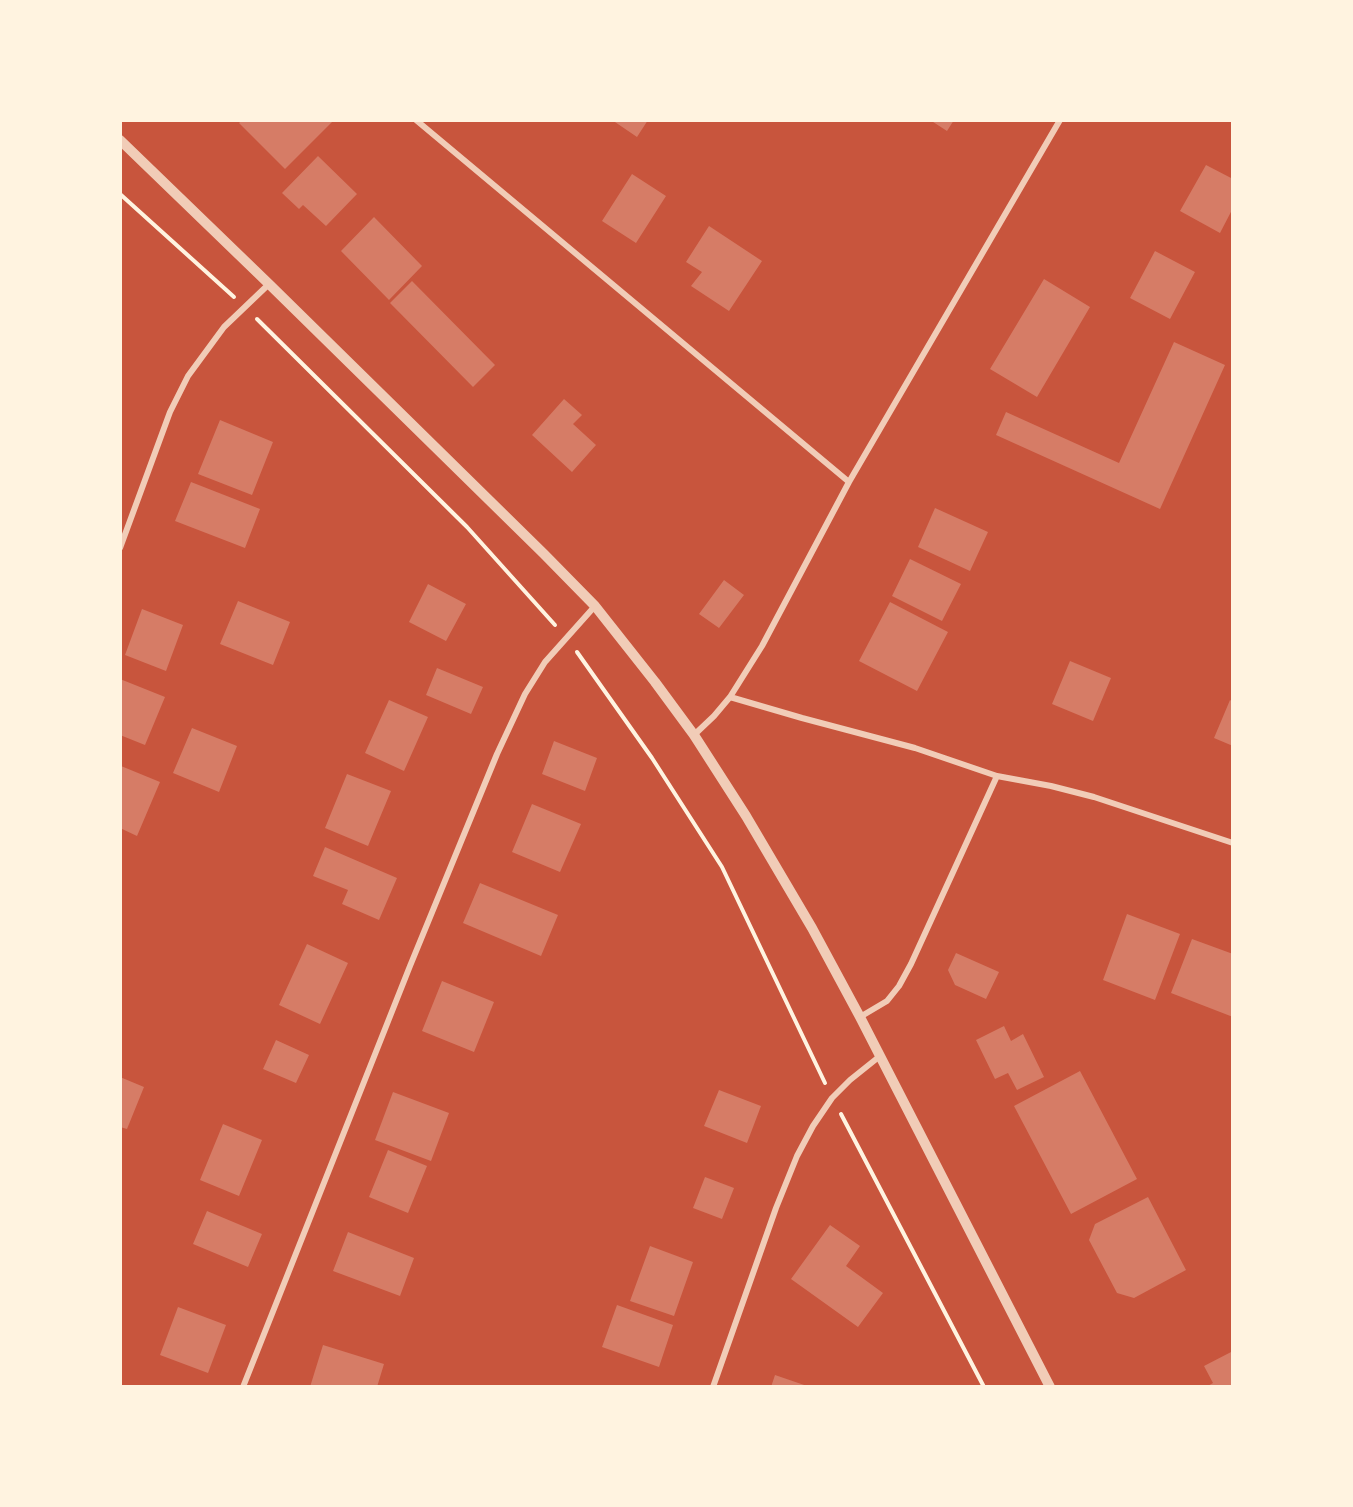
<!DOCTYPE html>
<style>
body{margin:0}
#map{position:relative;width:1353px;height:1507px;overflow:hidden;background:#c8553d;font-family:Literata,serif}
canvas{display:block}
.frame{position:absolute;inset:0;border:122px solid #fff3e0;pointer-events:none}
</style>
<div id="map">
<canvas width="1353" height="1507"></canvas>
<div class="frame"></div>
</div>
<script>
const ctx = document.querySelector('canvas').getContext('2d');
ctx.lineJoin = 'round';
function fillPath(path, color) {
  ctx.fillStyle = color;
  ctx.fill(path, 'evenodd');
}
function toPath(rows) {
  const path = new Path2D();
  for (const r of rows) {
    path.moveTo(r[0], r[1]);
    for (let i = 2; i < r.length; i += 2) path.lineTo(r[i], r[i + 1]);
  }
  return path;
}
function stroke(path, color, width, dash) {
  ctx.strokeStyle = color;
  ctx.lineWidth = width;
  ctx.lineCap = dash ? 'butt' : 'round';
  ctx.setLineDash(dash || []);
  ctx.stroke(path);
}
fillPath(toPath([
 [242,120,334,120,285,169,239,123],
 [612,120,648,120,637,137],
 [930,120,954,120,947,131],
 [318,156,357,194,326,226,303,205,299,209,282,193],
 [1206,165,1233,179,1233,208,1220,233,1180,211],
 [632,174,666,196,636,243,602,221],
 [374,217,422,266,389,300,341,251],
 [709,226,762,261,729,311,691,286,702,272,686,262],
 [1155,251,1195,272,1170,319,1130,298],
 [1044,279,1090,307,1037,397,990,369],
 [412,281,495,365,473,387,390,303],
 [1174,342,1225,365,1160,509,996,435,1006,412,1119,463],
 [564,399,582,415,573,424,596,445,572,472,532,435],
 [220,420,273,442,252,495,198,474],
 [191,482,260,509,245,548,175,521],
 [935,508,988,532,970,571,918,547],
 [910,559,961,584,942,621,892,596],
 [724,580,744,595,719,628,699,614],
 [428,584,466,604,446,641,409,622],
 [238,601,290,622,273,665,220,644],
 [890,602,948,632,917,691,859,661],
 [142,609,183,625,166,671,125,655],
 [1070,661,1111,678,1093,721,1052,704],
 [437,668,483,687,471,714,426,695],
 [120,679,165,697,145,745,120,735],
 [389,700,428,717,404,771,365,753],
 [1230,700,1233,702,1233,746,1214,738],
 [192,728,237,746,219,792,173,773],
 [554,741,597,758,585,791,542,774],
 [121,766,160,782,137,836,120,828],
 [347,774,391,791,368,846,325,828],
 [532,804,581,824,560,872,512,852],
 [325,847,397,878,379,920,342,904,348,890,313,876],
 [480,883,558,915,541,956,463,923],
 [1127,914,1180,934,1155,1000,1103,980],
 [1192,939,1233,954,1233,1017,1171,993],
 [307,944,348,963,320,1024,279,1005],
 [956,953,999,972,986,999,955,985,948,970],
 [442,981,494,1002,474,1052,422,1031],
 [1004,1026,1011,1041,1023,1034,1044,1077,1017,1090,1008,1073,995,1079,976,1040],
 [276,1040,309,1055,296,1083,263,1069],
 [1080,1071,1137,1179,1071,1214,1014,1106],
 [120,1077,144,1087,127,1129,120,1127],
 [719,1090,761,1106,747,1143,704,1126],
 [393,1092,449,1113,431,1161,375,1140],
 [223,1124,262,1140,239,1196,200,1180],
 [388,1150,427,1166,408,1213,369,1197],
 [705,1177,734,1188,722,1219,693,1208],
 [1148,1197,1186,1270,1134,1298,1117,1293,1089,1240,1095,1224],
 [207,1211,262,1234,248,1267,193,1244],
 [830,1225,860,1246,846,1266,883,1293,858,1327,791,1279],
 [348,1232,414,1258,400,1296,333,1271],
 [650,1246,693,1262,674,1316,630,1301],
 [617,1305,673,1325,659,1367,602,1347],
 [178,1307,226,1325,208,1373,160,1355],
 [323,1345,384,1364,377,1387,310,1387],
 [1233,1351,1233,1387,1206,1387,1213,1383,1204,1366],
 [775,1375,810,1387,771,1387]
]), '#d67c66');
stroke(toPath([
 [120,194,234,297],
 [257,319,467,527,555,625],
 [577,652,652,758,722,867,825,1083],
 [841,1114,984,1387]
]), '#fff3e0', 4);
stroke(toPath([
 [416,120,849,482],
 [120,548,170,412,188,376,224,327,269,284],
 [730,697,802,718,915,748,997,776,1051,786,1094,797,1233,843],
 [694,735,714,716,730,697,762,646,849,482,1060,120],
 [860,1017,887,1001,899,986,911,964,997,776],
 [243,1387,410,966,497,754,525,694,545,662,595,606],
 [713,1387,776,1208,797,1156,813,1126,832,1098,850,1080,880,1056]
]), '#f1ccb7', 6);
stroke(toPath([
 [120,140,269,284,544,554,595,606,655,682,694,735,746,816,812,928,860,1017,1050,1387]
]), '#f1ccb7', 10);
</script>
